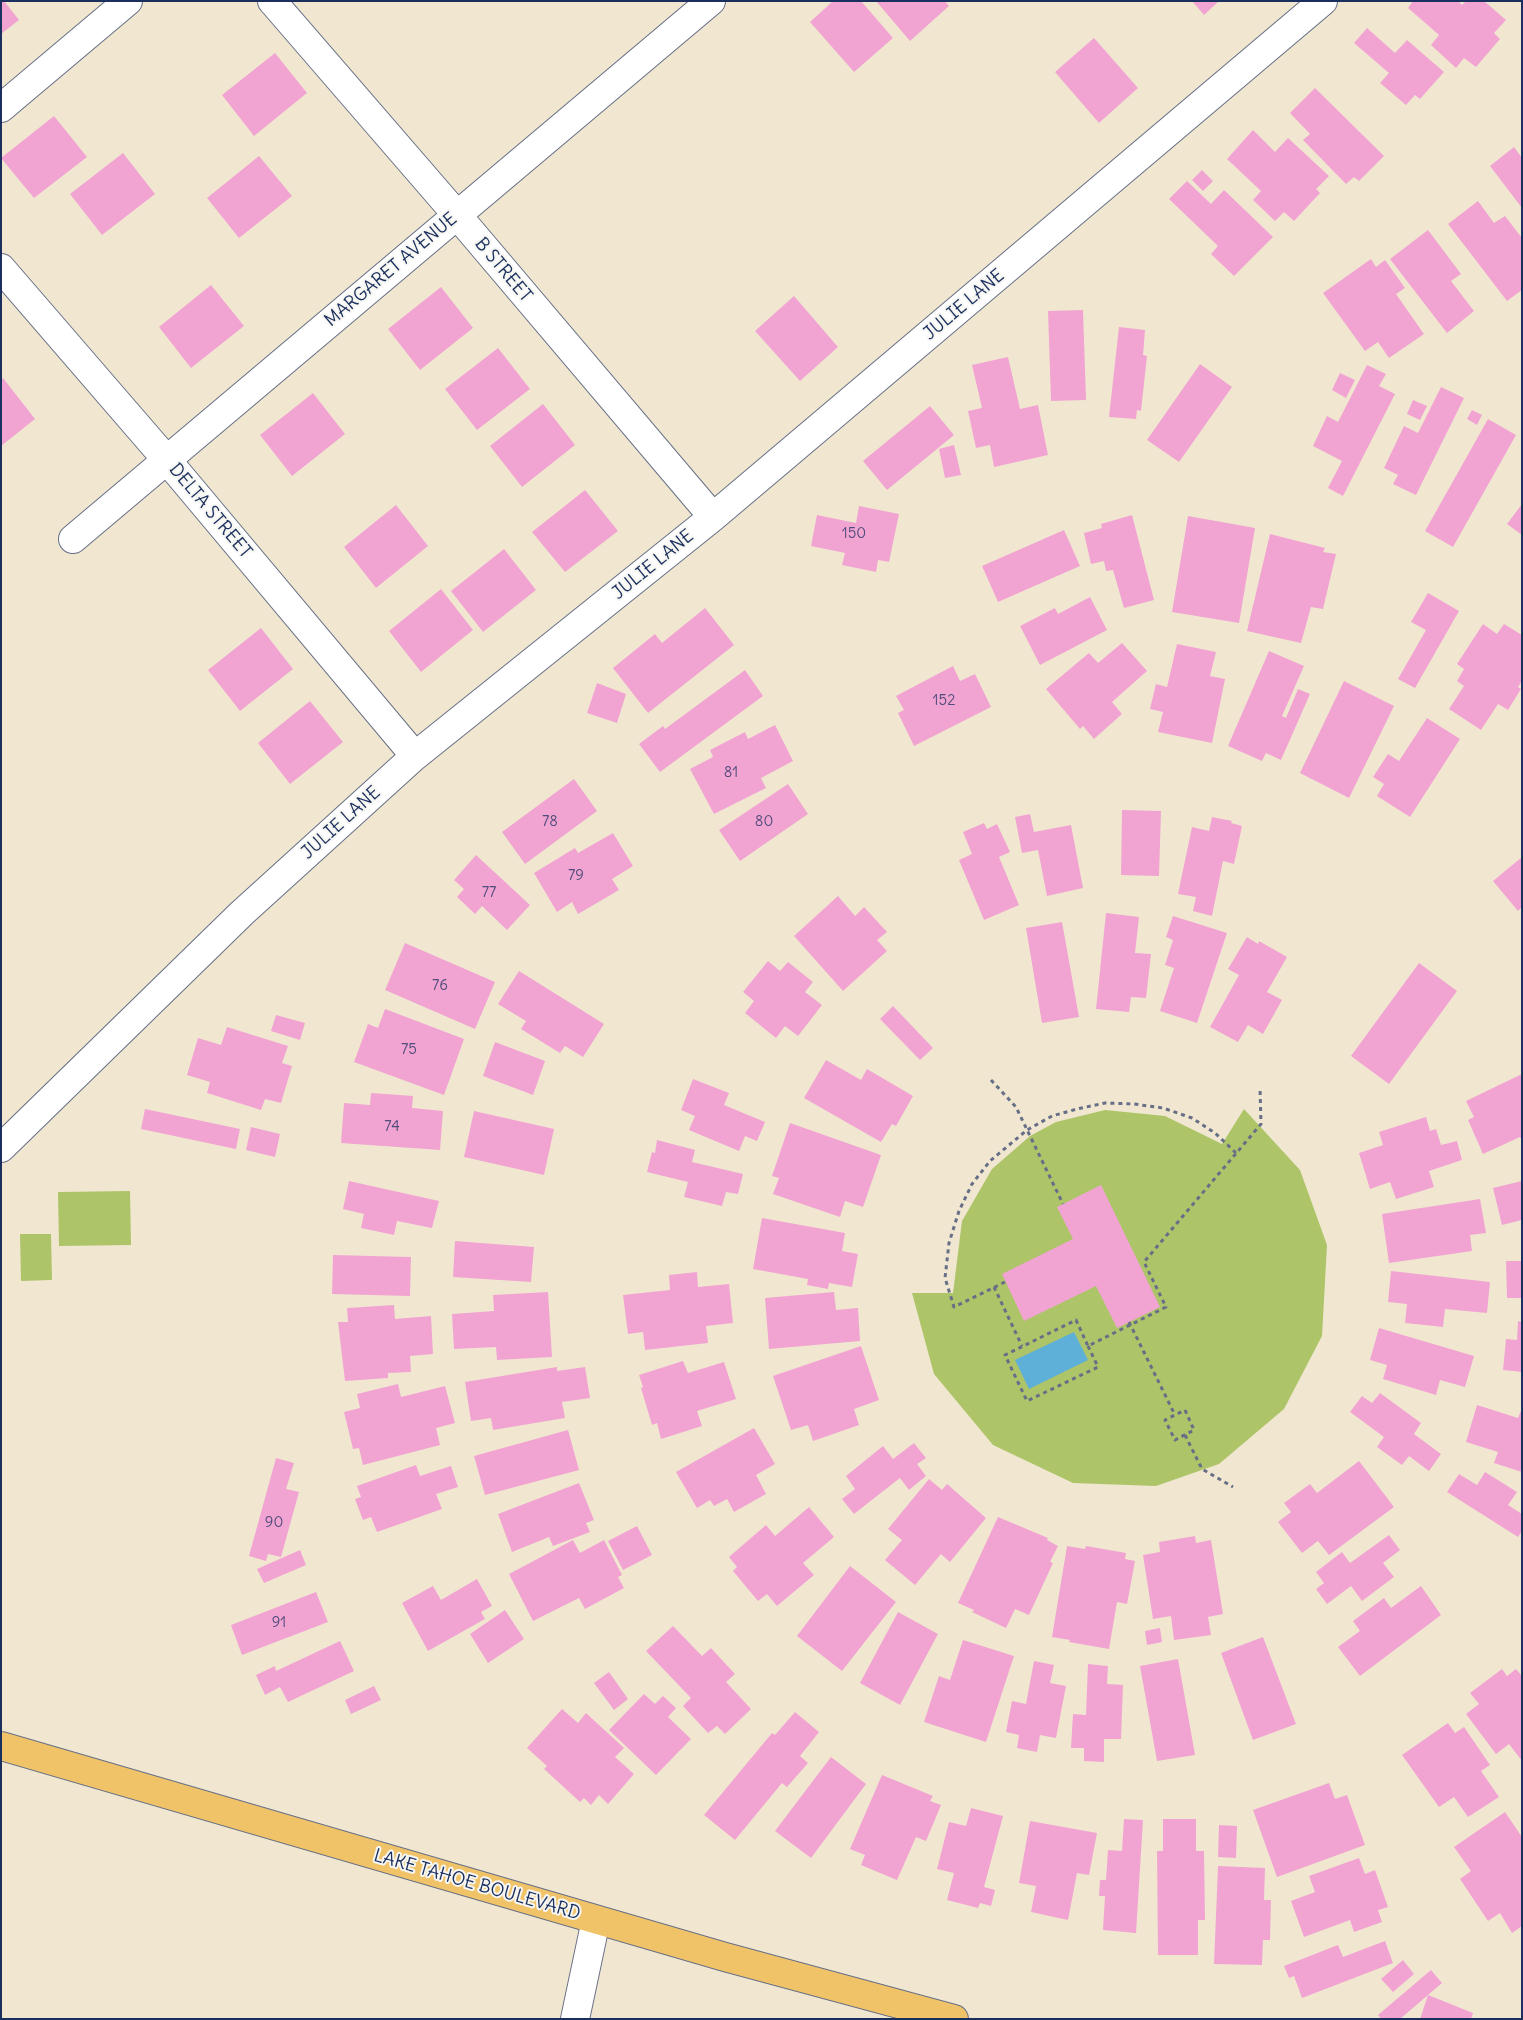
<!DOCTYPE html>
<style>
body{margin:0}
#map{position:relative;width:1523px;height:2020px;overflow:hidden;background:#f1e7d1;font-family:Delius,sans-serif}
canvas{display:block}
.frame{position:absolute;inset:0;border:2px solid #1b2f5e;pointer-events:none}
</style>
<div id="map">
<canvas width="1523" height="2020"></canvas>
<div class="frame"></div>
</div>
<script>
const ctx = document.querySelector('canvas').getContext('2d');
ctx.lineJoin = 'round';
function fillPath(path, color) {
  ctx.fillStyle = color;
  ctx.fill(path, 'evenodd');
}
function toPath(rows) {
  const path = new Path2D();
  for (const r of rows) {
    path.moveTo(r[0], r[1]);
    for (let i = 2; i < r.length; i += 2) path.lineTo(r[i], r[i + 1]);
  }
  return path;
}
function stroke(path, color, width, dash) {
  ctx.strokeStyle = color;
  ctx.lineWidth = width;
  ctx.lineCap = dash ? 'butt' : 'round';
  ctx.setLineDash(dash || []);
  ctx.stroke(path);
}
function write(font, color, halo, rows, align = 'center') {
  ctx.font = font + ' Delius,sans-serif';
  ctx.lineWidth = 4;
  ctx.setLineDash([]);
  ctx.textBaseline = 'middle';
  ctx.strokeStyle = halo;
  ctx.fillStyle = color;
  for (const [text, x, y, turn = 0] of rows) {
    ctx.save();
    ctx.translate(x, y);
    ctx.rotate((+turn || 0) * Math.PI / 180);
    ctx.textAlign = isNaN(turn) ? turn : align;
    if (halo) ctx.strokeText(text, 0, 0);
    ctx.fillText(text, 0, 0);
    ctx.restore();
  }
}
fillPath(toPath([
 [1244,1109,1300,1170,1327,1245,1322,1336,1284,1409,1219,1464,1156,1486,1073,1483,993,1445,934,1374,912,1293,953,1293,962,1221,992,1169,1030,1136,1056,1122,1105,1110,1165,1116,1222,1144],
 [130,1191,131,1245,59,1246,58,1192],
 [20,1234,51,1234,52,1280,21,1281]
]), '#aec469');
fillPath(toPath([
 [1074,1332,1088,1360,1029,1389,1015,1360]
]), '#5eb0d9');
fillPath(toPath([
 [1,1,4,1,19,20,1,34],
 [833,1,861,1,893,38,854,72,810,22],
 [876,1,945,1,949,6,910,41],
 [1192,1,1219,1,1204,15],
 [1413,1,1458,1,1462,5,1466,1,1484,1,1506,20,1494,33,1500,39,1476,67,1464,58,1456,68,1431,45,1439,35,1408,8],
 [1367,28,1395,53,1407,40,1444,72,1420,99,1415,95,1406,105,1380,83,1389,73,1354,43],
 [1094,38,1138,88,1099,123,1055,72],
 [275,53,307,93,254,136,222,95],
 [1315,88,1384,156,1359,181,1354,177,1346,184,1303,140,1310,134,1290,113],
 [54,116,87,157,34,198,1,158],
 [1253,130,1275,152,1288,138,1329,176,1316,189,1320,193,1294,221,1284,212,1275,221,1253,200,1261,191,1227,159],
 [1514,147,1522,158,1522,208,1490,166],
 [123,153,155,194,102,235,70,194],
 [259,156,292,196,239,238,207,198],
 [1202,170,1213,181,1203,191,1192,180],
 [1187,181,1211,204,1224,190,1273,237,1234,276,1211,254,1218,246,1169,199],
 [1478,201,1494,223,1505,216,1522,238,1522,290,1507,301,1448,224],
 [1428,230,1461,274,1451,281,1474,311,1447,333,1390,259],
 [1371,259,1376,267,1385,260,1405,288,1396,294,1424,334,1389,358,1378,342,1365,351,1323,293],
 [211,285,244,326,191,368,159,327],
 [441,287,473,328,420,370,388,329],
 [794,296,838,347,800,381,755,331],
 [1083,310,1086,400,1051,401,1048,311],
 [1119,327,1145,330,1143,355,1147,356,1141,411,1137,410,1136,419,1109,417],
 [498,348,530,389,477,430,445,389],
 [1008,357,1020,409,1038,405,1048,455,994,467,990,445,976,448,968,411,982,408,972,365],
 [1200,364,1232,387,1179,462,1147,440],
 [1367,365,1386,374,1379,386,1395,394,1343,496,1328,488,1342,461,1313,446,1327,416,1338,422],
 [1340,373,1355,380,1346,398,1332,390],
 [3,378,35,419,1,446,1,380],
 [1441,387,1464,398,1416,495,1393,484,1398,475,1384,468,1404,426,1418,433],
 [313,393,345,434,292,476,260,435],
 [1413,400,1427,406,1420,420,1407,414],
 [543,404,575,445,522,487,490,446],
 [930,406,954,435,887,490,863,461],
 [1472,410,1482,415,1477,425,1467,419],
 [1488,419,1516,435,1453,547,1425,531],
 [954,445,961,475,945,478,939,449],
 [585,490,618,531,565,572,532,532],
 [1522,504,1522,535,1507,524],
 [396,505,428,546,376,588,344,547],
 [859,506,899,514,889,562,878,560,876,572,842,565,845,553,811,546,817,515,856,523],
 [1132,515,1154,600,1124,608,1113,570,1106,571,1104,561,1091,564,1084,533,1102,528,1101,524],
 [1188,516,1255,528,1239,623,1172,612],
 [1064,530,1080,566,998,602,982,566],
 [1270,534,1325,548,1323,552,1336,554,1323,609,1311,607,1301,643,1247,631],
 [504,549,536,590,483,632,451,591],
 [441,589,473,630,421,672,389,631],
 [1428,593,1459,611,1415,688,1398,679,1426,630,1411,622],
 [1090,597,1107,630,1040,665,1020,626,1055,608,1058,614],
 [705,608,734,645,648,713,613,668,655,634,662,643],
 [1483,624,1497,634,1504,624,1522,635,1522,681,1518,687,1521,689,1508,710,1498,704,1481,730,1449,709,1464,686,1457,681,1464,669,1457,664],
 [261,628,293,669,240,711,208,670],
 [1122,643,1147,671,1112,702,1122,714,1094,739,1083,726,1080,729,1046,689,1089,653,1098,663],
 [1177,644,1216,652,1210,676,1225,679,1212,743,1158,732,1163,712,1150,709,1156,684,1167,687],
 [1269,651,1304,666,1282,716,1286,718,1298,689,1310,694,1281,760,1266,753,1262,761,1228,746],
 [953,666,960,681,975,674,991,707,914,746,898,713,904,710,896,696],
 [745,670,763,696,660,772,639,744,663,726,665,729],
 [1344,681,1394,706,1349,798,1300,773],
 [597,683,626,694,617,723,587,713],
 [310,701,343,742,290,784,258,743],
 [1427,718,1460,739,1410,817,1377,796,1384,784,1373,777,1388,754,1399,761],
 [775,725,793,761,761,778,766,788,714,814,690,769,713,757,710,750,745,732,748,739],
 [574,779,597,811,525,864,502,832],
 [788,784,808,814,740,861,719,830],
 [1122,810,1161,811,1159,876,1121,875],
 [1030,814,1034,832,1071,825,1083,888,1047,896,1038,850,1022,853,1015,817],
 [1212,817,1232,821,1231,823,1242,826,1234,864,1223,861,1212,916,1193,911,1196,897,1178,894,1192,827,1209,831],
 [984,823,987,829,997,824,1010,852,999,857,1019,905,984,920,959,860,972,854,963,832],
 [613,833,633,866,612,879,619,890,578,914,572,902,557,912,534,873,575,848,578,853],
 [476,855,530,905,507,930,482,906,475,914,457,897,464,889,454,880],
 [1522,857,1522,907,1518,911,1493,881],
 [838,896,855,916,864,907,887,932,877,940,887,951,843,991,794,936],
 [1106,913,1139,917,1135,953,1151,954,1146,998,1131,997,1129,1012,1096,1009],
 [1173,916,1227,933,1197,1023,1160,1011,1174,968,1165,965,1173,940,1166,937],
 [1062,922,1079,1017,1042,1023,1026,928],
 [1247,937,1258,944,1259,941,1287,957,1267,992,1282,1000,1263,1034,1248,1025,1238,1042,1210,1027,1239,975,1228,969],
 [405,943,495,982,475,1029,385,990],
 [768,961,780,971,788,962,813,982,805,992,822,1005,798,1036,785,1026,776,1038,745,1013,754,1001,743,992],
 [1419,963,1457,991,1389,1084,1351,1056],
 [519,971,604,1024,583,1057,565,1046,560,1053,521,1029,526,1021,498,1004],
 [893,1006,933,1048,920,1060,880,1019],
 [385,1009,464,1039,444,1095,354,1062,368,1024,378,1028],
 [276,1015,305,1023,300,1040,271,1031],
 [227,1027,288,1046,282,1063,292,1066,281,1103,265,1099,261,1110,207,1093,210,1082,187,1075,198,1038,221,1045],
 [495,1042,545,1061,533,1095,483,1076],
 [826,1060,861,1080,867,1069,913,1096,896,1126,892,1124,881,1142,804,1098],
 [1522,1074,1522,1140,1520,1137,1483,1154,1468,1120,1474,1117,1466,1101],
 [693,1079,729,1093,724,1105,765,1122,757,1141,745,1136,739,1151,689,1130,695,1116,681,1110],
 [371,1093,413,1096,412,1108,443,1111,440,1150,341,1143,344,1103,370,1105],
 [145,1109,240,1129,236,1149,141,1129],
 [474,1111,554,1129,544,1175,464,1157],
 [1426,1117,1430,1131,1436,1129,1441,1145,1457,1141,1462,1160,1429,1171,1434,1187,1396,1199,1390,1182,1370,1189,1359,1153,1383,1145,1379,1132],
 [790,1123,881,1155,863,1207,845,1201,840,1217,773,1194,779,1178,772,1176],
 [251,1127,280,1134,275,1157,246,1150],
 [657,1140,695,1150,692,1162,743,1174,738,1194,726,1192,722,1206,684,1197,688,1182,647,1172,652,1152,655,1153],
 [349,1181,439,1201,432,1228,397,1221,394,1235,361,1228,364,1214,343,1209],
 [1522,1181,1522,1220,1502,1225,1493,1188],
 [1101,1185,1160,1307,1117,1328,1096,1286,1024,1321,1002,1274,1073,1239,1057,1207],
 [1480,1199,1486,1233,1470,1235,1472,1251,1389,1263,1382,1214],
 [762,1218,845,1233,842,1251,858,1254,852,1287,829,1283,828,1289,807,1285,808,1279,753,1269],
 [455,1241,534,1247,531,1282,453,1277],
 [333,1255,411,1257,410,1296,332,1294],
 [1506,1261,1522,1261,1522,1298,1507,1298],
 [1391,1271,1490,1282,1487,1313,1445,1309,1443,1327,1405,1323,1407,1304,1388,1302],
 [697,1272,698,1287,729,1284,733,1323,706,1326,708,1343,645,1350,643,1332,628,1334,623,1295,670,1290,669,1275],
 [548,1292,552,1357,497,1360,496,1347,454,1349,452,1314,494,1311,493,1295],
 [834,1292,836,1310,858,1308,860,1341,769,1349,765,1298],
 [394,1305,395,1319,431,1316,433,1354,410,1356,411,1372,388,1373,388,1378,345,1381,338,1322,348,1322,347,1308],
 [1518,1321,1522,1322,1522,1372,1503,1370,1506,1339,1517,1340],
 [1379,1328,1474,1356,1465,1387,1440,1380,1436,1395,1383,1379,1387,1365,1370,1360],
 [861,1346,879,1400,854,1409,859,1425,813,1441,808,1425,791,1430,773,1376],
 [683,1361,688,1373,724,1362,736,1399,697,1411,702,1426,661,1439,657,1423,652,1425,641,1388,643,1387,639,1375],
 [557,1367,557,1371,585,1367,590,1398,562,1402,565,1418,493,1430,491,1418,471,1421,465,1382],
 [398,1384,401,1397,445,1386,455,1423,436,1428,440,1445,363,1465,359,1448,353,1449,344,1412,360,1408,357,1394],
 [1380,1393,1421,1423,1414,1434,1441,1454,1429,1471,1409,1456,1402,1465,1377,1447,1384,1437,1350,1412,1362,1396,1372,1403],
 [1477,1405,1518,1418,1522,1408,1522,1472,1494,1463,1498,1452,1466,1442],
 [754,1428,775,1464,756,1475,766,1494,734,1512,727,1499,714,1506,710,1500,697,1508,676,1472],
 [568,1430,579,1470,485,1495,474,1456],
 [914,1443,926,1458,917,1464,926,1476,909,1490,900,1478,854,1514,842,1499,855,1489,846,1476,883,1446,893,1459],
 [276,1458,294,1463,286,1489,299,1492,281,1557,268,1554,266,1561,249,1556],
 [1359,1461,1394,1507,1329,1555,1318,1541,1302,1553,1278,1522,1291,1512,1284,1503,1310,1484,1317,1493],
 [416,1465,420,1476,451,1466,458,1487,436,1494,442,1509,377,1532,371,1517,363,1520,355,1499,361,1497,357,1486],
 [1485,1472,1517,1492,1508,1505,1522,1514,1522,1531,1518,1537,1447,1492,1459,1474,1477,1485],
 [929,1479,942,1490,947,1484,986,1518,950,1562,941,1554,915,1585,885,1560,902,1540,888,1529],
 [579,1483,594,1520,586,1523,590,1532,553,1546,549,1537,512,1552,498,1514],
 [809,1507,834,1537,803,1563,814,1575,777,1606,767,1594,758,1601,733,1571,737,1567,729,1557,766,1525,775,1536],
 [998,1517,1048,1538,1047,1540,1058,1546,1050,1562,1053,1563,1029,1615,1015,1609,1006,1628,972,1612,974,1610,958,1603],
 [637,1526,652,1555,623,1570,608,1541],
 [1389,1535,1400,1550,1383,1563,1394,1577,1362,1601,1351,1586,1327,1604,1316,1589,1324,1583,1316,1572,1342,1552,1350,1563],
 [1195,1536,1196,1543,1211,1540,1223,1614,1208,1617,1211,1635,1174,1640,1171,1616,1153,1619,1143,1555,1160,1552,1159,1542],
 [573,1540,580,1553,604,1540,622,1575,618,1577,624,1588,585,1609,579,1598,533,1621,509,1574],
 [1067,1546,1085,1549,1086,1546,1126,1553,1125,1559,1135,1561,1127,1604,1117,1602,1109,1649,1069,1642,1070,1640,1052,1637],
 [300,1550,306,1565,264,1583,257,1569],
 [850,1566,896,1602,842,1671,797,1636],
 [477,1579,492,1606,481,1612,485,1619,428,1651,402,1603,433,1586,441,1600],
 [1421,1586,1441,1615,1360,1676,1338,1647,1360,1631,1353,1621,1384,1598,1391,1608],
 [316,1592,328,1622,242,1655,231,1625],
 [505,1610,524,1639,488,1663,470,1634],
 [898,1612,938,1634,900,1705,860,1683],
 [673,1626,702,1656,711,1648,735,1674,726,1682,751,1709,725,1734,717,1726,708,1733,683,1706,691,1698,646,1651],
 [1160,1628,1162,1642,1147,1645,1145,1631],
 [1263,1637,1296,1724,1253,1740,1221,1653],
 [963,1640,1014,1656,986,1742,924,1722,939,1676,950,1680],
 [340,1641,354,1671,288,1702,280,1687,265,1695,256,1675,275,1666,276,1671],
 [1178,1659,1195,1755,1157,1761,1140,1666],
 [1034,1661,1054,1665,1050,1683,1066,1686,1056,1738,1040,1735,1037,1752,1017,1748,1019,1735,1006,1732,1012,1701,1026,1704],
 [1088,1664,1108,1666,1107,1684,1123,1685,1121,1739,1104,1739,1104,1762,1084,1761,1084,1748,1071,1748,1073,1714,1086,1715],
 [1502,1669,1507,1676,1516,1669,1522,1676,1522,1761,1509,1744,1496,1754,1466,1714,1479,1704,1470,1693],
 [609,1672,628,1699,614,1710,594,1683],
 [374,1686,381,1700,351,1714,345,1700],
 [644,1694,655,1704,663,1696,676,1708,668,1717,691,1739,656,1775,609,1730],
 [562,1709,578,1723,586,1713,624,1748,615,1757,634,1774,608,1804,599,1795,591,1805,584,1798,580,1802,544,1769,547,1766,527,1748],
 [795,1712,819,1732,800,1756,808,1763,787,1787,782,1783,735,1840,704,1815,772,1733,775,1735],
 [1448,1723,1455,1733,1464,1727,1490,1765,1481,1771,1499,1797,1468,1817,1454,1797,1439,1807,1402,1755],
 [831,1757,866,1784,811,1858,775,1831],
 [882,1775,933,1796,930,1801,941,1805,926,1841,916,1837,897,1880,861,1865,865,1855,850,1849],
 [1329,1783,1335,1799,1347,1795,1365,1845,1277,1877,1253,1810],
 [971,1808,1003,1816,984,1887,995,1890,991,1906,980,1903,978,1908,947,1900,954,1873,937,1869,949,1822,966,1826],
 [1505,1812,1522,1837,1522,1926,1512,1933,1500,1913,1488,1921,1460,1879,1471,1871,1454,1847],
 [1124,1819,1143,1820,1136,1933,1103,1930,1105,1896,1099,1896,1100,1880,1106,1880,1108,1850,1122,1851],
 [1163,1819,1196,1819,1196,1851,1204,1851,1205,1920,1198,1920,1198,1955,1158,1955,1157,1851,1163,1851],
 [1030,1821,1097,1833,1089,1875,1077,1873,1068,1920,1031,1912,1036,1886,1019,1883],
 [1219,1825,1237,1826,1236,1858,1218,1857],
 [1359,1858,1365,1874,1375,1870,1388,1907,1378,1910,1382,1922,1354,1932,1350,1920,1304,1937,1291,1901,1315,1892,1309,1876],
 [1218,1866,1265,1868,1264,1900,1271,1900,1270,1940,1263,1940,1262,1965,1214,1964],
 [1385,1941,1393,1963,1302,1998,1294,1976,1289,1978,1284,1966,1338,1945,1343,1957],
 [1403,1960,1414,1974,1393,1992,1381,1979],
 [1431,1970,1442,1983,1400,2019,1381,2019,1378,2015],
 [1428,1995,1473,2013,1471,2019,1420,2019]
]), '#f1a4d2');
const minor = toPath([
 [272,1,457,215,713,517],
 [1,108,128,1],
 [1,268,166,459,415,756],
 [73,539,711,1],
 [1,1148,242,913,415,756,713,517,1323,1],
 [575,2019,596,1920]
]);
const major = toPath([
 [1,1746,725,1957,954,2019]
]);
stroke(minor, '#666f86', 30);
stroke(major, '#666f86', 30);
stroke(toPath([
 [991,1080,1016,1107,1063,1204],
 [1005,1282,954,1307,945,1278,949,1243,959,1211,972,1184,990,1161,1027,1130,1052,1116,1077,1109,1105,1103,1134,1104,1163,1108,1192,1118,1215,1133,1236,1153],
 [994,1287,1022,1346],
 [1129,1322,1175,1415],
 [1088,1346,1098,1367,1027,1401,1005,1355,1076,1320,1088,1346,1166,1307,1144,1262,1261,1124,1260,1088],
 [1185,1410,1194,1430,1175,1440,1165,1420,1185,1410],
 [1185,1435,1202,1469,1233,1487]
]), '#666f86', 3, [4, 4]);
stroke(minor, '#fff', 28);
stroke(major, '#f1c369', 28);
write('15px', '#504c7b', null, [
 ["150",854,534],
 ["152",944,701],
 ["81",731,773],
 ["78",550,822],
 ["80",764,822],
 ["79",576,876],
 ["77",489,893],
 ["76",440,986],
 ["75",409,1050],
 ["74",392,1127],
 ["90",274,1523],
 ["91",279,1623]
]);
write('18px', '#1b2f5e', '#f6f6f2', [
 ["MARGARET AVENUE",391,270,-40],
 ["B STREET",503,270,50],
 ["JULIE LANE",964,305,-40],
 ["DELTA STREET",210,511,50],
 ["JULIE LANE",653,565,-39],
 ["JULIE LANE",341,823,-42],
 ["LAKE TAHOE BOULEVARD",477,1885,16]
]);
</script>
